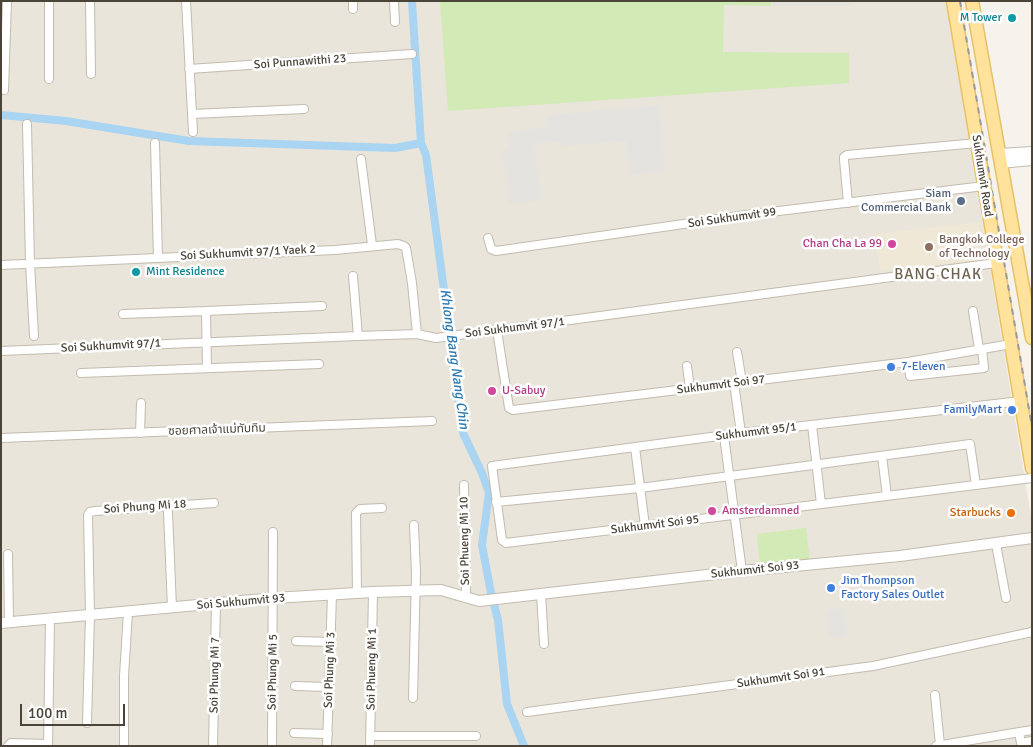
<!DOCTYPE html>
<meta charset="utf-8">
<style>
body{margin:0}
#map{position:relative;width:1033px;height:747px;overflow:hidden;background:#f6f3ec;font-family:Signika,sans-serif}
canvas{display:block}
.frame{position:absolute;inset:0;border:2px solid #4b4439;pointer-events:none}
.scale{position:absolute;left:20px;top:704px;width:105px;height:22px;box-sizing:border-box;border:2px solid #4b4439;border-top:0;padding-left:6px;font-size:15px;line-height:18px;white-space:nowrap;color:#4b4439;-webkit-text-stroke:4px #fff;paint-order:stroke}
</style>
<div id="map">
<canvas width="1033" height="747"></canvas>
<div class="frame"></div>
<div class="scale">100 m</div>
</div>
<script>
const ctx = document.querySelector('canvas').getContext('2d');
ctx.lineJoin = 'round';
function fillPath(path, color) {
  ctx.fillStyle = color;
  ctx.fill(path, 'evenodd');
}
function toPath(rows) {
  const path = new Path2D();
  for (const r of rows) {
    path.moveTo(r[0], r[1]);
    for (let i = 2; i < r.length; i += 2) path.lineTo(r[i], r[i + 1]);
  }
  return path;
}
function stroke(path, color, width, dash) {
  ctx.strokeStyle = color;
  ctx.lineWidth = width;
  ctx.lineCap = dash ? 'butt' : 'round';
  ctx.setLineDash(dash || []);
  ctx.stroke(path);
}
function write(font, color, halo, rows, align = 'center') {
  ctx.font = font + ' Signika,"Noto Sans Thai",sans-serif';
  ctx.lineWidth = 5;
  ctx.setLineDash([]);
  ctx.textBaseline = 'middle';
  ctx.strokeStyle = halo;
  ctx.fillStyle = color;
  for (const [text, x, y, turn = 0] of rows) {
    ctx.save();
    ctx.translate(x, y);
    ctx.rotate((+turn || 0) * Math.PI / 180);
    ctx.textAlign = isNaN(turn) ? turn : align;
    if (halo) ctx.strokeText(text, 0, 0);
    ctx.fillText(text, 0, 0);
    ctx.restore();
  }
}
fillPath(toPath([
 [1,1,946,1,1032,522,1032,746,1,746]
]), '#eae5da');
fillPath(toPath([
 [772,1,859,1,847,6,772,6]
]), '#e6e2dd');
fillPath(toPath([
 [979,222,983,260,880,271,875,234]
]), '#efe8d6');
fillPath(toPath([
 [440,1,771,1,771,6,724,5,723,52,849,53,849,83,448,111],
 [806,528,810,561,760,567,757,534]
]), '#d2eab5');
fillPath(toPath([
 [660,105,665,172,630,175,626,141,563,146,562,143,557,141,534,144,541,200,510,204,502,150,509,149,507,132,548,127,547,115],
 [843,608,847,637,829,638,826,610]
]), '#e5e3e0');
stroke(toPath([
 [412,1,421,143,426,155,463,433,482,473,489,493,482,545,491,593,498,620,507,704,524,746],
 [1,115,66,121,189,141,395,148,421,143]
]), '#a9d4f2', 8);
const minor = toPath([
 [90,1,91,74],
 [186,1,193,132],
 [353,1,353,9],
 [394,1,395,22],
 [189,69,412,54],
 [49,79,49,1],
 [4,90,7,1],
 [192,114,304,109],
 [27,124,30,263,34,336],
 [155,143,158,258],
 [361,159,372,245],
 [848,203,844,160,844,157,847,155,977,143],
 [488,238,491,249,496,251,746,215,984,186],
 [1,265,335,250,398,244,404,246,406,248,412,283,417,334],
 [353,276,358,336],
 [973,311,979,349],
 [123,314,206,311],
 [497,330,509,408,513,410,908,362,1011,344],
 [1,351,358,336,417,334,436,338,996,263],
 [737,352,742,382],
 [908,362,910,376,984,368,982,349],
 [687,366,690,389],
 [207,368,206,311,322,306],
 [81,373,319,364],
 [734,383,741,433],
 [1021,401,741,433,492,466,502,540,506,543,1032,478],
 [812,425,821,504],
 [140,433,141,403],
 [724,436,742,571],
 [1,438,432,421],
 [635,447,645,526],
 [882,456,887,496],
 [464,485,466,597],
 [496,502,640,488,970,444,976,485],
 [168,512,172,608],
 [996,544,1006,598],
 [8,554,9,622],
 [357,593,356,513,360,509,382,508],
 [541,594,544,644],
 [296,641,330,642],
 [295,686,329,687],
 [935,695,940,745],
 [413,698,416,574,414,525],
 [527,712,873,666,1032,632],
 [87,723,90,615,88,515,90,512,95,511,214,503],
 [1019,732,1021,743,1032,741],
 [294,733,328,734],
 [370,736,476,736],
 [8,746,11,743,48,744],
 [48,746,50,619],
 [124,746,124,676,128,612],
 [213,746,216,604],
 [272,746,273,532],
 [327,746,332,594],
 [370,746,373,592],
 [936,746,1032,730]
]);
const tertiary = toPath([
 [999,154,1032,152],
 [1000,163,1032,160],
 [1,623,274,598,373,592,441,590,479,601,742,571,900,556,1032,538]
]);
const primary = toPath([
 [953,1,1032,468],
 [972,1,1032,338]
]);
stroke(minor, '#c2bbae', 10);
stroke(tertiary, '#c2bbae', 12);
stroke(primary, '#e6c16a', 15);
stroke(minor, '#fff', 8);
stroke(tertiary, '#fff', 10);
stroke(primary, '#ffe39c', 12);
stroke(toPath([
 [960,1,1032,427]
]), '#9a9a9a', 2, [6, 6]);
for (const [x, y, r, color] of [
 [1012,18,5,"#0f9aa8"],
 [961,201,5,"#5c6f8a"],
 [892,244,5,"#d1479c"],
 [929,247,5,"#8d6e63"],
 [136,272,5,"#0f9aa8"],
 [891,367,5,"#3f7fe0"],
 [492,391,5,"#d1479c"],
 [1012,410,5,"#3f7fe0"],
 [712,511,5,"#d1479c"],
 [1011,513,5,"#e8710a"],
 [831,588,5,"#3f7fe0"]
]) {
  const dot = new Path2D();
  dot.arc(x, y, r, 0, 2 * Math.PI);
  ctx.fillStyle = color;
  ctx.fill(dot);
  stroke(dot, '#fff', 2);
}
write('12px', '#0d838f', '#fff', [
 ["M Tower",1002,18],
 ["Mint Residence",146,272,"left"]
], 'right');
write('12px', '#4b4439', '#fff', [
 ["Soi Punnawithi 23",300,62,-4],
 ["Sukhumvit Road",982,176,81],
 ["Soi Sukhumvit 99",732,218,-8],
 ["Soi Sukhumvit 97/1 Yaek 2",248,253,-3],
 ["Soi Sukhumvit 97/1",515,328,-7],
 ["Soi Sukhumvit 97/1",111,346,-3],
 ["Sukhumvit Soi 97",721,385,-7],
 ["ซอยศาลเจ้าแม่ทับทิม",217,430,-2],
 ["Sukhumvit 95/1",756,432,-7],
 ["Soi Phung Mi 18",145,507,-4],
 ["Sukhumvit Soi 95",655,525,-7],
 ["Soi Phueng Mi 10",465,541,-91],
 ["Sukhumvit Soi 93",755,570,-6],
 ["Soi Sukhumvit 93",241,602,-5],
 ["Soi Phueng Mi 1",372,669,-89],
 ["Soi Phung Mi 3",330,670,-88],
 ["Soi Phung Mi 5",273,672,-89],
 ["Soi Phung Mi 7",215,675,-89],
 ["Sukhumvit Soi 91",781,678,-8]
]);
write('12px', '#4e5e75', '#fff', [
 ["Siam",951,194],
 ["Commercial Bank",951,208]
], 'right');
write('12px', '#785e54', '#fff', [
 ["Bangkok College",939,240],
 ["of Technology",939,254]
], 'left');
write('12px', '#b23c85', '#fff', [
 ["Chan Cha La 99",882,244,"right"],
 ["U-Sabuy",502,391],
 ["Amsterdamned",722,511]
], 'left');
write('12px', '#366cbe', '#fff', [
 ["7-Eleven",901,367],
 ["FamilyMart",1002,410,"right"],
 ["Jim Thompson",841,581],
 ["Factory Sales Outlet",841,595]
], 'left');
write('12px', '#c56008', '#fff', [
 ["Starbucks",1001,513]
], 'right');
write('italic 14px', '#2e7ab2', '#fff', [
 ["Khlong Bang Nang Chin",454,359,82]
]);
ctx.letterSpacing = '1px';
write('15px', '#6e6250', '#fff', [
 ["BANG CHAK",938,275]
]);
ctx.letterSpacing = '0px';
</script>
